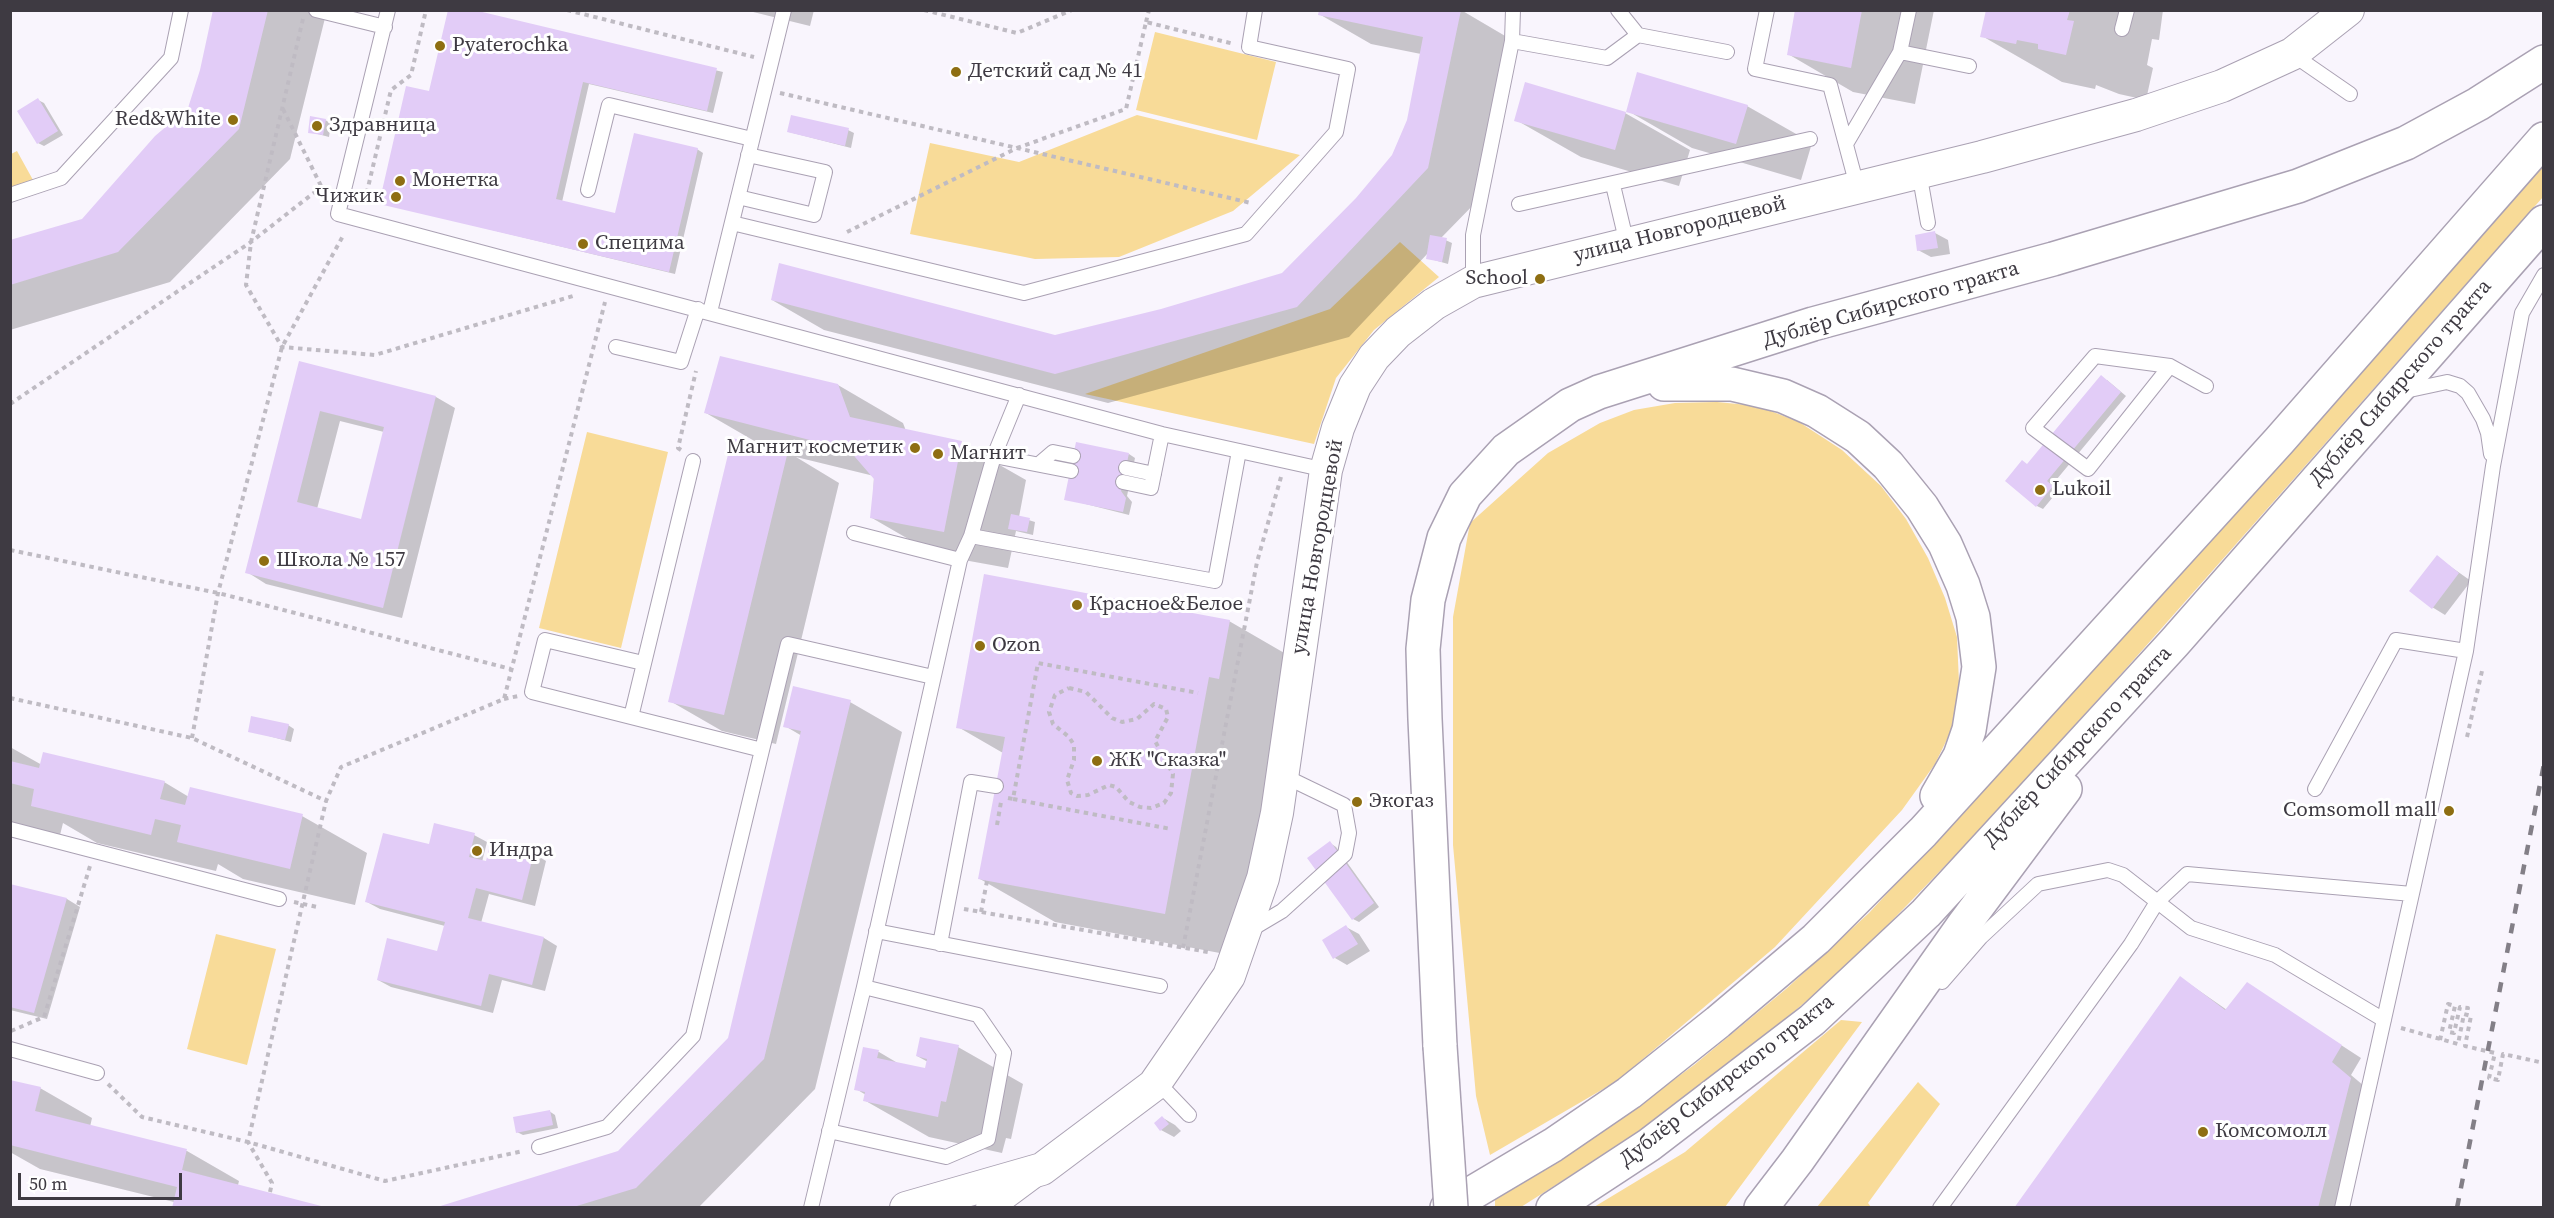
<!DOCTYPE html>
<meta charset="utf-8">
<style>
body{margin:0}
#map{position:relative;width:2554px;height:1218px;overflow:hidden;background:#f9f5fd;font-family:"Source Serif 4",serif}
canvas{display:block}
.frame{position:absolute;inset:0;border:12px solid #3e3a42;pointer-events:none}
.scale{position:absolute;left:18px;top:1173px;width:164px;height:27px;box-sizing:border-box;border:3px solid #3e3a42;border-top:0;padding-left:8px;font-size:18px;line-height:21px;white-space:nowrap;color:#3e3a42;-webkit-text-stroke:4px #fff;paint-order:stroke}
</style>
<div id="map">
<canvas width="2554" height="1218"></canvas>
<div class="frame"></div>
<div class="scale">50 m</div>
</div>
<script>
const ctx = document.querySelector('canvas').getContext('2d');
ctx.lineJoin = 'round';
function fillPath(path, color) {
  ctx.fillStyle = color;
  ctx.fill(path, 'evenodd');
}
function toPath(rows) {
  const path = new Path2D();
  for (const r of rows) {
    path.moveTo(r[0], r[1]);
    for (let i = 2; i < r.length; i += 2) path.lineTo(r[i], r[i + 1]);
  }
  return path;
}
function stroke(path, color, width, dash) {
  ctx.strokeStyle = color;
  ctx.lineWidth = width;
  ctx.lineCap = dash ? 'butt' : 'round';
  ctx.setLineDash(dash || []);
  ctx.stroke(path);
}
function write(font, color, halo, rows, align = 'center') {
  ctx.font = font + ' "Source Serif 4",serif';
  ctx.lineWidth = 6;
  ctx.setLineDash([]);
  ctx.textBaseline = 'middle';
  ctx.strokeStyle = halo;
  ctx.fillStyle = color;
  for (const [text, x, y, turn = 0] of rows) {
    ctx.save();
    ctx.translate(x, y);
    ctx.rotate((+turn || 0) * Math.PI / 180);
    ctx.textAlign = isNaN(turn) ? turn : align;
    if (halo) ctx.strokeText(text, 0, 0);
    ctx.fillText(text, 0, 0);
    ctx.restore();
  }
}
fillPath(toPath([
 [1155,32,1276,62,1257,140,1136,110],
 [1137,115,1300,155,1233,211,1119,257,1035,259,910,234,930,143,1019,162],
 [17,151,33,180,11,188,11,154],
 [2543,162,2543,197,2122,673,1975,835,1845,969,1719,1074,1622,1143,1521,1207,1495,1207,1495,1198,1634,1109,1694,1065,1786,989,1869,913,2121,640],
 [1400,242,1439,277,1374,330,1336,378,1314,444,1085,394,1330,309],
 [1717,402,1758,406,1799,422,1842,450,1881,486,1906,519,1928,558,1945,598,1957,637,1959,683,1954,725,1935,764,1902,810,1775,947,1617,1081,1490,1155,1476,1096,1453,845,1453,617,1470,523,1548,453,1600,423,1634,410,1675,403],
 [587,432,668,452,621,648,539,628],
 [216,934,276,949,247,1065,187,1049],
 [1841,1020,1862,1022,1725,1207,1594,1207,1685,1152],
 [1918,1082,1940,1104,1868,1203,1871,1207,1817,1207]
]), '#f8db98');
fillPath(toPath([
 [215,10,327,10,290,159,170,282,10,330,10,242,83,221,189,108,201,71],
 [467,10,723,72,713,113,589,84,562,202,616,214,697,149,703,153,675,274,380,203],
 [745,10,814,10,810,26],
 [1320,10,1461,10,1512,40,1480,198,1441,238,1452,243,1448,264,1427,258,1429,252,1349,337,1108,403,824,330,772,300,1055,336,1161,310,1283,274,1358,199,1393,156,1408,120,1421,54,1371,44,1319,14],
 [1797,10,1934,10,1915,104,1853,92,1788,54],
 [1988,10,2163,10,2159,40,2152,39,2147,65,2153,68,2146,100,2119,94,2096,85,2095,89,2062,82,1982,36],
 [38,100,44,103,63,135,44,146,38,143],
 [1747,106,1812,143,1801,180,1692,148,1628,111],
 [1625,113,1690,150,1679,186,1581,157,1516,120],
 [325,120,331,123,329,137,310,132],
 [848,130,854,133,851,148,789,132],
 [1935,233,1948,240,1950,254,1931,257,1918,250],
 [300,363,436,397,455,408,402,618,266,584,247,572],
 [340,421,384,432,362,521,317,509],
 [2107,380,2126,396,2052,485,2058,491,2043,509,2037,506,2028,465],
 [838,385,903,423,906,431,961,443,1026,480,1019,517,1035,522,1033,535,1016,531,1008,568,936,555,872,518,874,476,796,457,839,483,776,744,722,731,670,701,763,446,706,413],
 [1129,454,1135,458,1127,496,1132,502,1129,515,1066,499],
 [2437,557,2471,581,2445,615,2432,607],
 [1229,621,1305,665,1241,957,1055,922,980,879,1003,753,958,727],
 [850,702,902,732,815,1089,698,1208,438,1208,618,1153,729,1038,802,736,785,726],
 [288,725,294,729,291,742,250,731],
 [10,747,42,765,164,782,189,797,302,816,367,853,355,905,243,879,218,864,216,871,97,843,63,823,60,835,10,823],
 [474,835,487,842,482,862,533,853,546,861,535,906,489,894,481,923,544,938,557,946,545,991,502,980,493,1013,391,987,378,980,438,953,445,926,380,909,367,902,430,846],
 [1330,843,1336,847,1379,907,1359,922,1353,919],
 [10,886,67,899,80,907,47,1019,10,1010],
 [1346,927,1359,934,1370,951,1347,965,1335,958],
 [2181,978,2227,1010,2247,984,2361,1058,2351,1075,2370,1091,2340,1208,2016,1208],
 [958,1047,1023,1084,1011,1139,1006,1138,1002,1153,929,1137,864,1100,866,1095,856,1089,865,1049,879,1052,901,1065,926,1070,928,1062,917,1056],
 [10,1081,40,1088,92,1118,90,1127,187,1151,239,1181,238,1185,174,1202,40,1169,10,1152],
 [549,1111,555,1115,558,1128,523,1135,517,1132],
 [1163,1118,1175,1125,1181,1131,1174,1137,1161,1130]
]), '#0003');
fillPath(toPath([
 [213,10,268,10,239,129,118,252,10,285,10,240,82,219,155,136,188,108,200,70],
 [448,10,474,10,717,68,707,111,583,82,556,199,615,213,634,133,698,148,669,272,379,204,406,86,429,91],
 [1319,10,1461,10,1428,168,1297,307,1055,374,771,300,779,263,1055,335,1161,309,1282,273,1356,198,1392,155,1407,120,1423,37,1318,15],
 [1795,10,1862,10,1851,68,1787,55],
 [1986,10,2070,10,2067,20,2074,21,2066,55,2038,49,2038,44,2017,40,2016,44,1980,37],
 [1637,72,1748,105,1736,144,1626,112],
 [1525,82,1626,112,1615,150,1514,121],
 [38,98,58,131,37,144,17,111],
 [791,115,849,128,845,146,787,132],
 [310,116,326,119,323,135,308,133],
 [1935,231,1938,248,1917,251,1915,235],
 [1430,235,1447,238,1442,262,1426,259],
 [720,356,838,384,850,417,962,441,944,532,870,518,874,479,849,450,704,413],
 [299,361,436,396,383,608,245,573],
 [320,411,384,427,361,519,297,502],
 [2101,375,2121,392,2047,481,2053,486,2036,507,2005,481,2022,460,2027,464],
 [732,438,788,451,724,715,668,702],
 [1076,442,1129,453,1121,491,1126,498,1123,512,1064,500],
 [1011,514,1030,518,1027,532,1008,529],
 [2437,555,2459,573,2432,609,2409,591],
 [984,574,1230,620,1219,679,1209,677,1165,914,978,879,1005,737,956,728],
 [793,686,851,700,764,1059,636,1188,570,1208,434,1208,618,1151,728,1038,801,731,783,727],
 [251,716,289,724,285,740,248,732],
 [43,752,165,781,160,799,185,805,190,787,303,814,290,869,177,842,181,825,155,819,151,835,31,806,34,789,10,783,10,761,39,768],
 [434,823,475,833,469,857,486,861,491,841,534,852,522,900,476,888,468,918,544,937,532,985,489,974,481,1006,377,980,387,938,437,951,445,922,365,902,383,833,429,844],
 [1330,841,1374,903,1352,920,1307,858],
 [10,884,67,898,34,1013,10,1007],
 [1346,925,1358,944,1333,959,1322,940],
 [2180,976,2225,1010,2247,982,2342,1045,2332,1062,2351,1078,2318,1208,2014,1208],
 [920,1037,959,1045,946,1102,941,1101,938,1117,863,1101,865,1092,854,1090,863,1047,879,1050,877,1058,925,1068,927,1059,916,1056],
 [10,1080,41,1087,35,1111,187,1149,182,1170,329,1208,172,1208,177,1187,10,1145],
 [550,1110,553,1125,516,1133,513,1117],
 [1162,1116,1169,1124,1160,1131,1154,1123]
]), '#e2ccf7');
const service = toPath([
 [316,10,385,27],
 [388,10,338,214,1162,434,1326,470],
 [1618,10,1638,35],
 [1767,10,1755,69,1830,85,1857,186],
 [2122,29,2127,10],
 [1512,41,1607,58,1638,35,1727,52],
 [1900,52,1969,66],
 [2292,54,2350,94],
 [1846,144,1900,52,1909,10],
 [1919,172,1928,223],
 [1613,185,1627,244],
 [588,190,609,105,752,139],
 [10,195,61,178,171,58,181,10],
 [738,197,814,215,825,172,748,155],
 [1519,204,1810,139],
 [732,223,1024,293,1246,234,1336,132,1348,69,1249,47,1255,10],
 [1473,282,1473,235,1512,41,1513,10],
 [710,312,784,10],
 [616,347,681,362,698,309],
 [2170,366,2088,469,2033,428,2095,356,2170,366,2206,386],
 [2405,391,2447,382,2460,386,2468,393,2483,419,2488,433,2491,454],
 [994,456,1071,471],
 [693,461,631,717,762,750,788,644,933,677],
 [1039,464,1053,452,1073,456],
 [1126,468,1154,474],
 [1123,482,1151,488,1162,434],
 [854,533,960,560],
 [971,536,1215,581,1239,451],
 [631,717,532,692,545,640,643,663],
 [2315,789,2396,640,2466,651],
 [10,829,279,899],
 [1250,930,1282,911,1345,854,1349,833,1344,805,1282,775],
 [876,931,1160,986],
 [940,944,971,782,996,786],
 [1942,982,1981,937,2038,884,2108,870,2123,875,2191,928,2275,955,2384,1020],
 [10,1049,97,1073],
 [1154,1085,1168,1093,1189,1115],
 [829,1131,946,1157,988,1139,1004,1053,978,1015,864,987],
 [539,1147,607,1127,693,1036,762,750],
 [811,1208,864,987,960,560,971,536,994,456,1019,395],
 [1940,1208,2131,944,2157,902,2187,874,2412,894],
 [2342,1208,2466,651,2493,466,2522,313,2544,275]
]);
const minor = toPath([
 [989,1208,1032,1176]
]);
const tertiary = toPath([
 [906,1208,1042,1169,1154,1085,1229,976,1263,878,1277,813,1326,470,1338,428,1355,386,1374,357,1398,332,1434,304,1473,282,1982,157,2136,115,2222,86,2292,54,2348,10]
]);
const primary = toPath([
 [1664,384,1732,384,1783,396,1817,411,1858,437,1888,465,1922,507,1945,544,1963,585,1973,617,1979,667,1969,730,1960,756,1937,796],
 [1440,1046,1425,719,1423,649,1428,600,1444,538,1465,495,1506,450,1570,405,1599,392,1813,324,2053,259,2298,186,2406,143,2478,104,2544,62],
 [1447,1208,1553,1145,1629,1093,1718,1022,1816,939,1923,832,2279,441,2544,139],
 [1553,1208,1649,1145,1812,1020,1926,913,2174,643,2544,222],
 [1761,1208,1797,1161,1965,923,2065,789]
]);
stroke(service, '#aaa1b3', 16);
stroke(minor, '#aaa1b3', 28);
stroke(tertiary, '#aaa1b3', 34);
stroke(primary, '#aaa1b3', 36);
stroke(toPath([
 [567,10,754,57],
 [924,10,1017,33,1072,10],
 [303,19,251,242,246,285,282,347,375,355,573,296],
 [1146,22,1149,10],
 [780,93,1017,148,1126,109,1146,22,1234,44],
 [283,109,326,196],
 [360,195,366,196,391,90,411,75,426,10],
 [847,232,1017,148,1251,203],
 [10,404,251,242,320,188,329,189],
 [681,450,678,448,696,371],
 [10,550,218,593,511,669],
 [1069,688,1086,692,1112,718,1122,722,1137,719,1154,704,1166,709,1168,717,1155,741,1173,774,1171,793,1164,803,1151,808,1140,807,1129,802,1116,787,1109,785,1088,795,1077,796,1071,793,1067,780,1074,760,1074,745,1069,737,1053,724,1049,712,1055,695,1069,688],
 [10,698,192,738,326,801,341,767,504,699,605,302],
 [504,699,518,696],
 [2467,737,2482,671],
 [192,738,218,593,282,347,344,234],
 [1008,798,1013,799,1038,663,1198,693],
 [1013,799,1171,829],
 [997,825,1001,802],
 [294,902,317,907],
 [964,909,1208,952],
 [981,912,987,881],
 [1183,948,1257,562,1281,477],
 [2401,1028,2458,1044,2464,1014,2471,1016,2465,1046,2495,1053,2489,1078,2498,1080,2503,1054,2544,1063],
 [11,1031,44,1017,90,866],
 [2440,1040,2448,1004,2455,1006,2449,1032,2454,1033,2460,1007,2468,1008,2466,1014],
 [108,1084,142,1117,248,1142,385,1181,523,1151],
 [270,1192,272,1183,248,1142,326,801]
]), '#bfbbc3', 4, [4.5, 4.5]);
stroke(service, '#fff', 14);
stroke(minor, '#fff', 26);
stroke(tertiary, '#fff', 32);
stroke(primary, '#fff', 33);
stroke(toPath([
 [2457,1208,2544,764]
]), '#837f87', 4.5, [10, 10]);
const primaryBridge = toPath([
 [1440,1046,1451,1208]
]);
stroke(primaryBridge, '#aaa1b3', 36, []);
stroke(primaryBridge, '#fff', 33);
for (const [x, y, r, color] of [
 [440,46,6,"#8e6e12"],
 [956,72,6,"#8e6e12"],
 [233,120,6,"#8e6e12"],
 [317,126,6,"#8e6e12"],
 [400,181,6,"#8e6e12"],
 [396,197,6,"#8e6e12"],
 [583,244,6,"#8e6e12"],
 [1540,279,6,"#8e6e12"],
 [915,448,6,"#8e6e12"],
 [938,454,6,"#8e6e12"],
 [2040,490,6,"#8e6e12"],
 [264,561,6,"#8e6e12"],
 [1077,605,6,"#8e6e12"],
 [980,646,6,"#8e6e12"],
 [1097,761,6,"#8e6e12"],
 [1357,802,6,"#8e6e12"],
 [2449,811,6,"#8e6e12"],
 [477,851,6,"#8e6e12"],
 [2203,1132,6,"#8e6e12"]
]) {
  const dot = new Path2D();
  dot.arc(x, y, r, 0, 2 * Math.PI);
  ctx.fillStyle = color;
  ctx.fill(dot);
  stroke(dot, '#fff', 2);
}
write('21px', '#3e3a42', '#fff', [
 ["Pyaterochka",452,46],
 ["Детский сад № 41",968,72],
 ["Red&White",221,120,"right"],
 ["Здравница",329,126],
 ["Монетка",412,181],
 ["Чижик",384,197,"right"],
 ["Специма",595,244],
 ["School",1528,279,"right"],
 ["Магнит косметик",903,448,"right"],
 ["Магнит",950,454],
 ["Lukoil",2052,490],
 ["Школа № 157",276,561],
 ["Красное&Белое",1089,605],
 ["Ozon",992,646],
 ["ЖК \"Сказка\"",1109,761],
 ["Экогаз",1369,802],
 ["Comsomoll mall",2437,811,"right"],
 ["Индра",489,851],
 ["Комсомолл",2215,1132]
], 'left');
write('21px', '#3e3a42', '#fff', [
 ["улица Новгородцевой",1680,230,-14],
 ["Дублёр Сибирского тракта",1891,305,-16],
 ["Дублёр Сибирского тракта",2401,383,-49],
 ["улица Новгородцевой",1318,547,-80],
 ["Дублёр Сибирского тракта",2078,747,-47],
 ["Дублёр Сибирского тракта",1727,1081,-38]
]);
</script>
